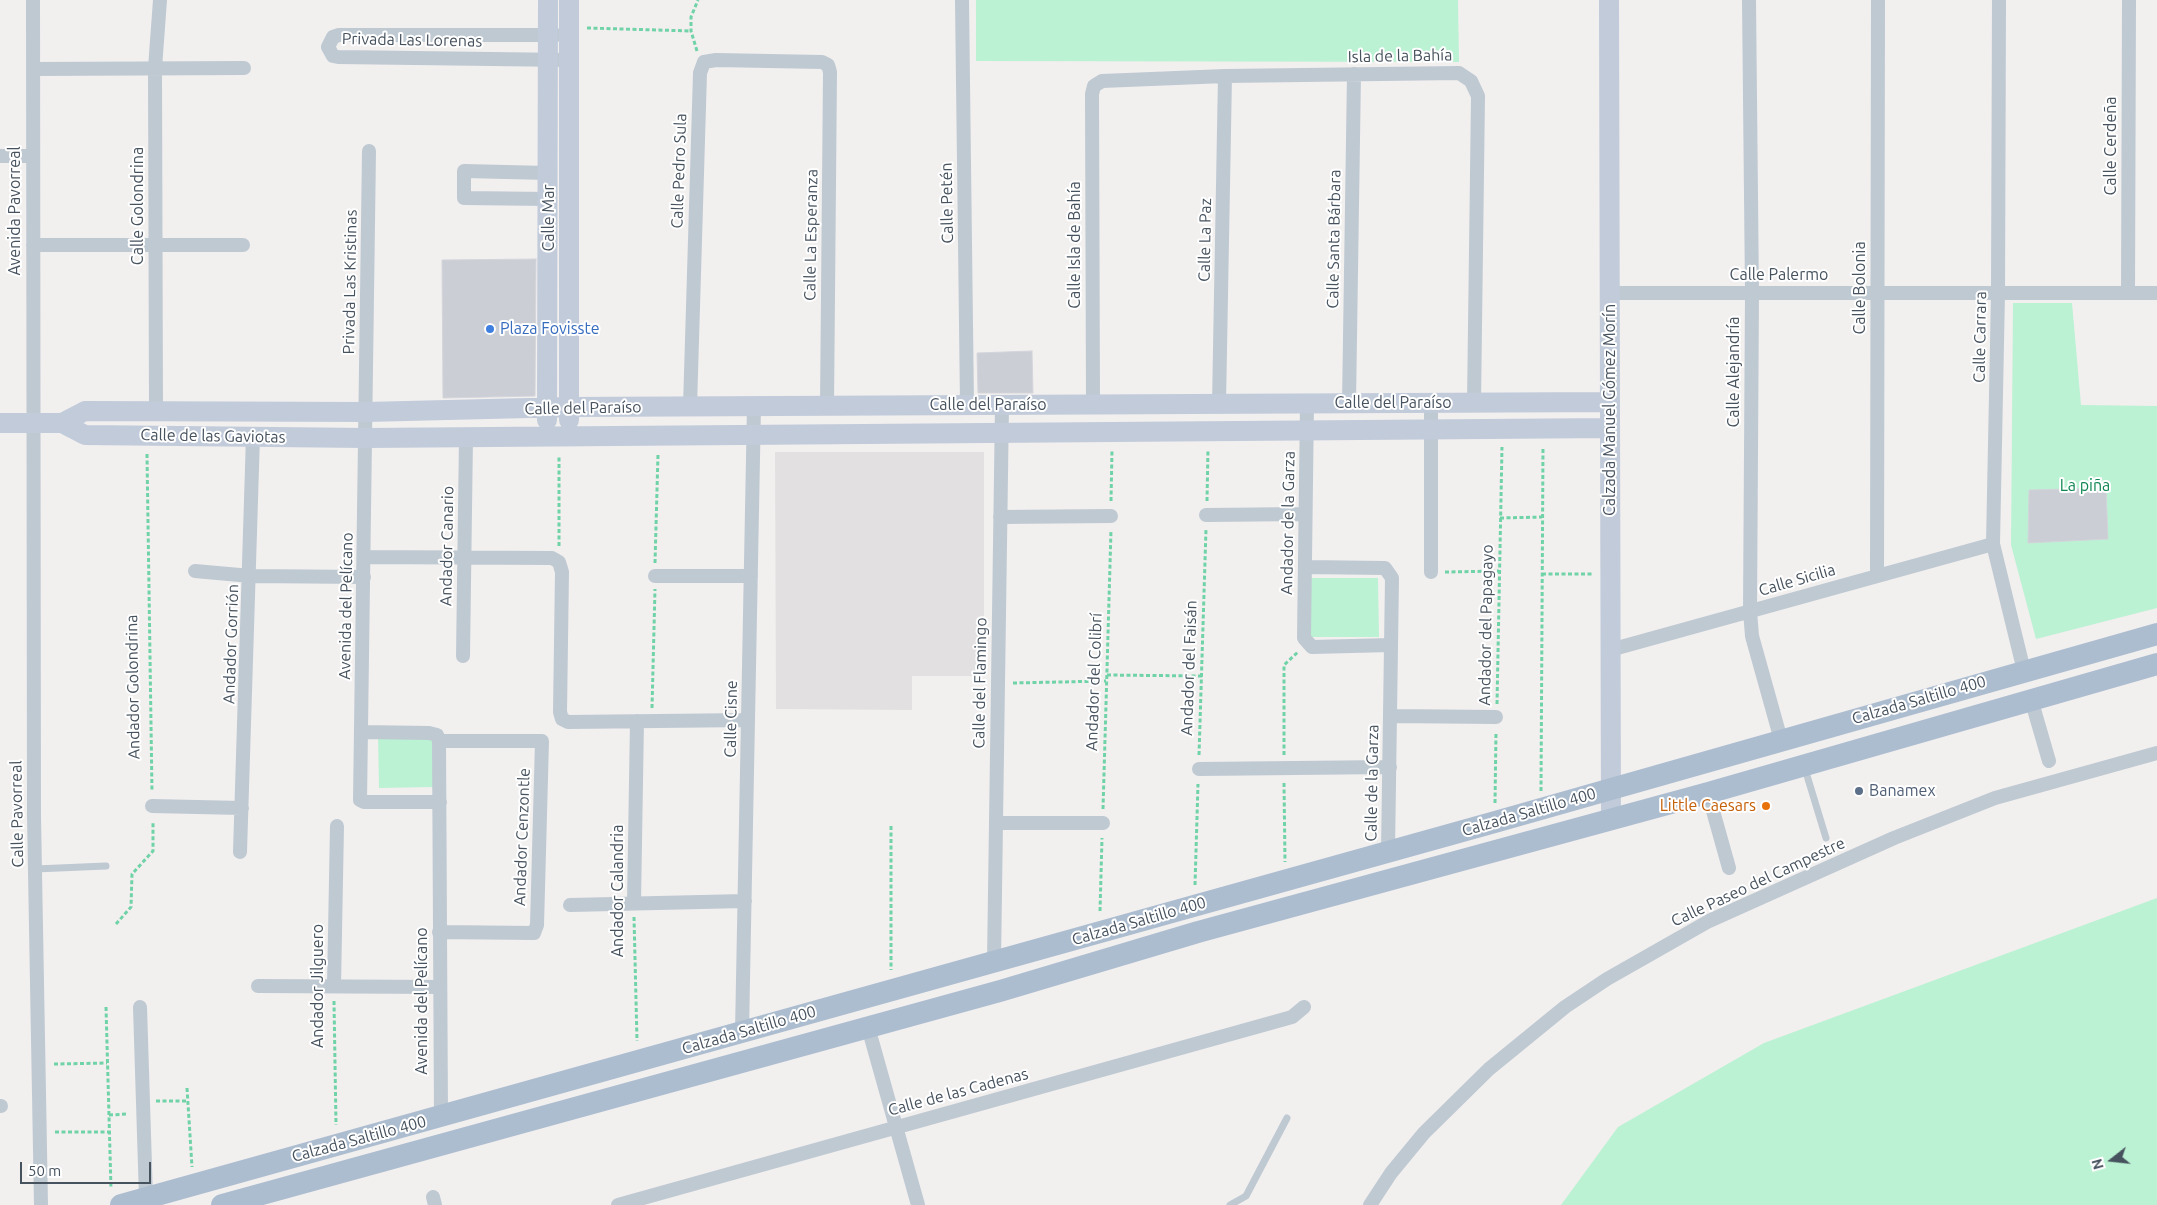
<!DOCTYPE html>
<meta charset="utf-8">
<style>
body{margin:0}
#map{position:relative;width:2157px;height:1205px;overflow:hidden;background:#f2efef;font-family:Ubuntu,sans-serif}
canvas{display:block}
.north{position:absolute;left:2087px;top:1135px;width:50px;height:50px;-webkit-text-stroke:4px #fff;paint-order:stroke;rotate:254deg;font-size:14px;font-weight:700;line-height:20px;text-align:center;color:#46525e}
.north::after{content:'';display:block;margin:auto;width:18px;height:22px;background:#46525e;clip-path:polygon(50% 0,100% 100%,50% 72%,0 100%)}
.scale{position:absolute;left:20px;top:1162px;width:131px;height:22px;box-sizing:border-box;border:2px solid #46525e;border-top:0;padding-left:6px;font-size:15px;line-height:18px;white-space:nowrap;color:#46525e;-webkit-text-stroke:4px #fff;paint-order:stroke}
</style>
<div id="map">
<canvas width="2157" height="1205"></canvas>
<div class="north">N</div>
<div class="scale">50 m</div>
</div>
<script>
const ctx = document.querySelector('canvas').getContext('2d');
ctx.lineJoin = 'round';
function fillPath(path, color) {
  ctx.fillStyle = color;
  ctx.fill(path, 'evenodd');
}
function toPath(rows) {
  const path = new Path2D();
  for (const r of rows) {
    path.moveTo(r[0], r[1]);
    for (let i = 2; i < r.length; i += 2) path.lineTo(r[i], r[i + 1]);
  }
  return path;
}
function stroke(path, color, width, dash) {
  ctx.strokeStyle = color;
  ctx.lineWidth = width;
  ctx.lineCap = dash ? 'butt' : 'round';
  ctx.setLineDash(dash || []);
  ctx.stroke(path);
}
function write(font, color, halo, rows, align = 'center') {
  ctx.font = font + ' Ubuntu,sans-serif';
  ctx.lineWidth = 4;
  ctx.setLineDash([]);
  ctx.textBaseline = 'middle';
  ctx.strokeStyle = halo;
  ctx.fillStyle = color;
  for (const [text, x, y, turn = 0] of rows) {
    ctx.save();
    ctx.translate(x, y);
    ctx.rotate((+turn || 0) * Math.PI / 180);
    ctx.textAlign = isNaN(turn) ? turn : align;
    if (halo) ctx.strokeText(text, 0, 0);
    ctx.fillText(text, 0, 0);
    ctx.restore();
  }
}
fillPath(toPath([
 [775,452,984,452,984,676,912,676,912,710,776,709]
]), '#e3e0e1');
fillPath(toPath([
 [976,0,1458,0,1459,62,976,61],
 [2013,303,2072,303,2081,405,2157,406,2157,608,2036,639,2011,545],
 [1303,578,1378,578,1379,637,1303,637],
 [433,734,434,787,379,788,378,735],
 [2157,898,2157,1205,1561,1205,1618,1127,1764,1043]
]), '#bbf2d3');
const building = toPath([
 [536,259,535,396,443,398,442,260,536,259],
 [1032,351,1033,393,978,393,977,353,1032,351],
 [2106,488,2108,539,2028,543,2029,490,2106,488]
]);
fillPath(building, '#cbced4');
stroke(building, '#d3d5db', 1);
stroke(toPath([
 [587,28,691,31],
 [697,51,691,31,691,17,698,0],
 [147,454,152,792],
 [1111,501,1112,450],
 [1207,501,1208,449],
 [1500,518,1542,517],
 [559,546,559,455],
 [655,563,658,454],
 [1445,572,1499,571],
 [1542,574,1592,574],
 [1107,675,1202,676],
 [1013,683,1106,681],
 [1497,704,1502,447],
 [652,708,655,589],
 [1199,755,1206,529],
 [1284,755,1284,665,1298,652],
 [1284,783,1285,862],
 [1541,791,1543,447],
 [1495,803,1496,732],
 [1103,809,1111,530],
 [891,826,891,970],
 [1195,885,1198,784],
 [1100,911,1102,838],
 [634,917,637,1041],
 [116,924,131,907,132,874,153,851,153,821],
 [334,1001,336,1125],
 [106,1007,111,1189],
 [54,1064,107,1063],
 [187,1088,192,1167],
 [156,1101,187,1101],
 [109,1115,128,1114],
 [55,1132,109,1132]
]), '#70d3a8', 3, [4, 2.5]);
stroke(toPath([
 [1805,769,1826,838],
 [35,869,106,866],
 [1230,1205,1246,1196,1287,1118]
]), '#bfc9d2', 7);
stroke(toPath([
 [33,0,34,816,41,1205],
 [962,0,967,405],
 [1749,0,1752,293,1750,611,1752,636,1781,740],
 [1999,0,1998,293,1993,544,2024,671],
 [556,35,339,35,333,37,328,47,333,56,338,57,568,60],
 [33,69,244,68],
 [369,151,360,800,364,802,440,802],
 [0,156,33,156],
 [548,173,464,171,464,198,548,199],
 [33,245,243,245],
 [1610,293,2157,293],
 [2128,293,2129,0],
 [1307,403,1304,638,1312,647,1391,645],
 [1349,403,1354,74],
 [1431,403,1431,572],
 [1219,404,1225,76],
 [1093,405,1092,94,1094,86,1102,81,1225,76,1459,73,1471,81,1478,96,1474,403],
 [690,407,700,73,704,62,716,60,822,62,828,65,830,72,827,406],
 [156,412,155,68,160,0],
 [1206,515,1305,514],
 [1000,517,1111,516],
 [364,557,552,558,559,562,562,572,560,712,562,719,568,722,748,720],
 [1305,567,1385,568,1392,578,1388,851],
 [195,571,251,576,364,577],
 [655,576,751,576],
 [1877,576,1878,0],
 [1610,650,1993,544],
 [463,656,466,437],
 [2031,699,2049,761],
 [1390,716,1496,717],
 [361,732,429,733,437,735,439,741,441,1116],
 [1199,769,1390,767],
 [1708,793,1729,868],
 [152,806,242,808],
 [996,823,1103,823],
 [240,852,253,436],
 [634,903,637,721],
 [570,905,745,901],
 [439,932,534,933,537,925,542,741,439,741],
 [994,962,1002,405],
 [258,986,439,987],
 [334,986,337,826],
 [140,1007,146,1198],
 [868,1027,918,1205],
 [742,1032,754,406],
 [0,1106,1,1106],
 [433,1197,435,1205],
 [618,1205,1292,1017,1304,1007],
 [1370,1205,1391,1173,1424,1133,1489,1069,1565,1007,1607,979,1709,921,1894,838,1995,798,2157,753]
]), '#bfc9d2', 14);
stroke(toPath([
 [569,0,569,420],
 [1609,0,1611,820],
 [547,420,548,0],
 [0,423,62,423,85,411,366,412,569,407,1610,402],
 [62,423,85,435,366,438,1610,428]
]), '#c1cbda', 20);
stroke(toPath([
 [121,1205,1495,822,2157,634],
 [222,1205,1000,991,1198,932,1708,793,2157,664]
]), '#adbdd0', 22);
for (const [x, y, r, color] of [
 [490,329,5,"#3f7fe0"],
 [1859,791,5,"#5c6f8a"],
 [1766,806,5,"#e8710a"]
]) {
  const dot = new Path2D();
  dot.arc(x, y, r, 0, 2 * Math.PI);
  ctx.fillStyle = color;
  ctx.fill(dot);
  stroke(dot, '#fff', 2);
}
write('16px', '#46525e', '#fff', [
 ["Privada Las Lorenas",412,40,1],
 ["Isla de la Bahía",1400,56,-1],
 ["Calle Cerdeña",2111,146,-90],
 ["Calle Pedro Sula",679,171,-88],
 ["Calle Petén",947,203,-91],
 ["Calle Golondrina",138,206,-90],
 ["Avenida Pavorreal",15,211,-90],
 ["Calle Mar",549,218,-90],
 ["Calle La Esperanza",811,235,-89],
 ["Calle Santa Bárbara",1334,239,-89],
 ["Calle La Paz",1205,240,-89],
 ["Calle Isla de Bahía",1075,245,-90],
 ["Calle Palermo",1779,275],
 ["Privada Las Kristinas",350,282,-89],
 ["Calle Bolonia",1860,288,-90],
 ["Calle Carrara",1980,337,-89],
 ["Calle Alejandría",1734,372,-90],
 ["Calle del Paraíso",1393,403],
 ["Calle del Paraíso",988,405],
 ["Calle del Paraíso",583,408,-1],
 ["Calzada Manuel Gómez Morín",1610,410,-90],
 ["Calle de las Gaviotas",213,436,1],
 ["Andador de la Garza",1288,523,-89],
 ["Andador Canario",447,546,-89],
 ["Calle Sicilia",1797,580,-16],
 ["Avenida del Pelícano",346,606,-89],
 ["Andador del Papagayo",1486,625,-89],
 ["Andador Gorrión",231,644,-88],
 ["Andador del Faisán",1189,668,-88],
 ["Andador del Colibrí",1094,682,-88],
 ["Calle del Flamingo",980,683,-89],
 ["Andador Golondrina",133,687,-91],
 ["Calzada Saltillo 400",1919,700,-16],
 ["Calle Cisne",731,719,-89],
 ["Calle de la Garza",1372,783,-89],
 ["Calzada Saltillo 400",1529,812,-16],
 ["Calle Pavorreal",17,814,-91],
 ["Andador Cenzontle",522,837,-88],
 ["Calle Paseo del Campestre",1758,882,-25],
 ["Andador Calandria",618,891,-90],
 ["Calzada Saltillo 400",1139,921,-16],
 ["Andador Jilguero",318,986,-90],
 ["Avenida del Pelícano",422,1001,-90],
 ["Calzada Saltillo 400",749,1030,-16],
 ["Calle de las Cadenas",958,1092,-15],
 ["Calzada Saltillo 400",359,1139,-15]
]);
write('16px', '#366cbe', '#fff', [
 ["Plaza Fovisste",500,329]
], 'left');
write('16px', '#108652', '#fff', [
 ["La piña",2085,486]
]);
write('16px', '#4e5e75', '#fff', [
 ["Banamex",1869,791]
], 'left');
write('16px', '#c56008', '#fff', [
 ["Little Caesars",1756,806]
], 'right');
</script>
